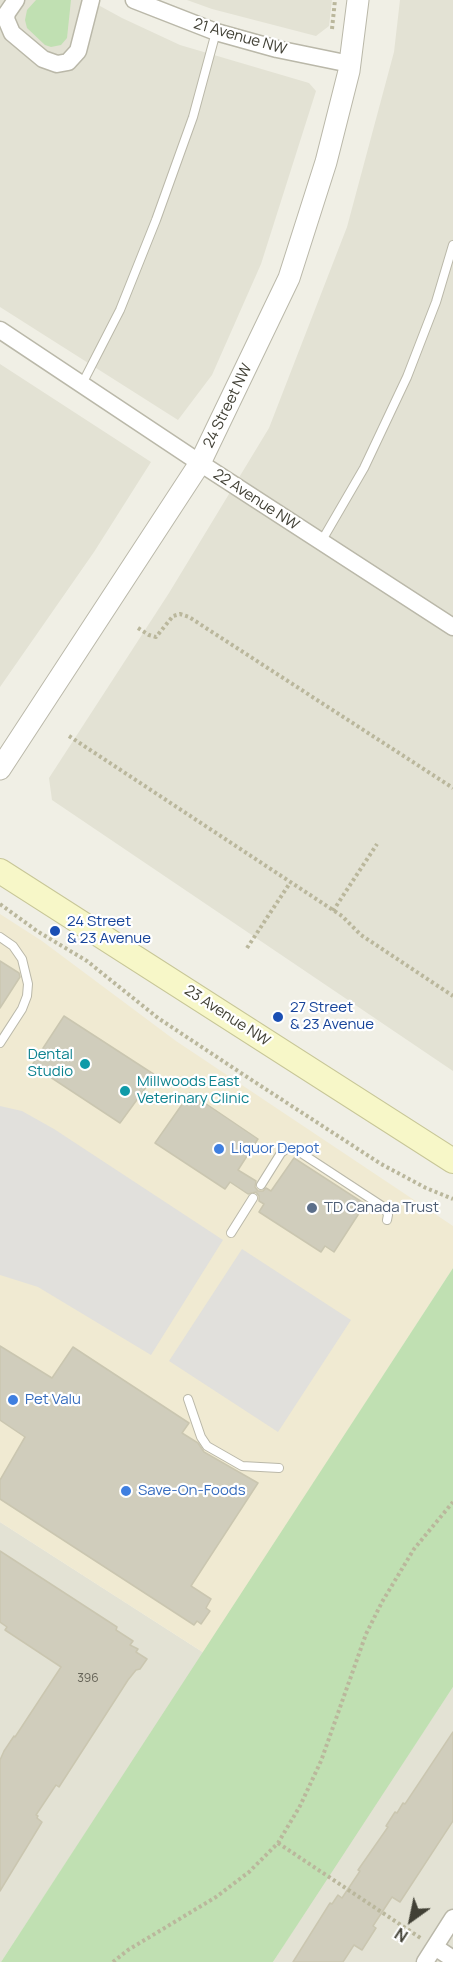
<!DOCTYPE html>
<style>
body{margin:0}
#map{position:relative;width:453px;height:1962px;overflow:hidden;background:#f0efe5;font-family:Manrope,sans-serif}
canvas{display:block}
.north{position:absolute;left:381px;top:1890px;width:60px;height:60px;-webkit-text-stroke:4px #fff;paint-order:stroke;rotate:213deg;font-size:16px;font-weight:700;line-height:24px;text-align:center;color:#414035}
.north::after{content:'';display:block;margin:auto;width:21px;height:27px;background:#414035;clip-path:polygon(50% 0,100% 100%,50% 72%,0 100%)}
</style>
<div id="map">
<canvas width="453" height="1962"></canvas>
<div class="north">N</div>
</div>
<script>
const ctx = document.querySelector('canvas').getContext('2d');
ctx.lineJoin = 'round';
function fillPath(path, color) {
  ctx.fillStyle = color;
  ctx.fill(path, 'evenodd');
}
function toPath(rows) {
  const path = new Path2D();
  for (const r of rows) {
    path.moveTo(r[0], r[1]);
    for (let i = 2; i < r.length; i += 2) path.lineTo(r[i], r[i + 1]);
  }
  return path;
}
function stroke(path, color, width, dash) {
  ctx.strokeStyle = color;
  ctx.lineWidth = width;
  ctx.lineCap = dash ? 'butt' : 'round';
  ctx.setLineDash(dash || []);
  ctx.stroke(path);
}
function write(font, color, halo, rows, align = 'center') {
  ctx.font = font + ' Manrope,sans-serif';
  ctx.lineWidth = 4.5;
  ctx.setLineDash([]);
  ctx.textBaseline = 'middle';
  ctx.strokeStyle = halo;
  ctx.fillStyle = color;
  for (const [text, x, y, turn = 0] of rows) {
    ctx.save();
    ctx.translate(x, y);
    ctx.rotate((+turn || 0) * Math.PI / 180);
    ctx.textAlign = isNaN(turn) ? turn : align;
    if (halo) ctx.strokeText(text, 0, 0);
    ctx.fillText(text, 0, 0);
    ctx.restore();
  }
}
fillPath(toPath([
 [0,0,89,0,122,18,180,45,309,83,316,91,261,264,212,375,178,420,0,307],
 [187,0,332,0,329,26,316,36,212,9],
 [400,0,453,0,453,1071,52,800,49,778,169,593,269,428,347,227,394,52],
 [0,364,151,462,94,552,0,687],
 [0,1522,204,1653,1,1962,0,1962],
 [453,1687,453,1962,273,1962,332,1869]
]), '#e3e2d4');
fillPath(toPath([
 [0,914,42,941,176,1041,453,1226,453,1268,204,1653,0,1522]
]), '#f0ead2');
fillPath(toPath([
 [36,0,71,0,67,38,61,45,51,47,45,45,27,28,25,20,27,10],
 [453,1268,453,1687,273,1962,1,1962]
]), '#c0e0b2');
fillPath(toPath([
 [0,1106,22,1111,54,1129,223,1240,151,1355,38,1287,0,1275],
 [242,1249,351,1320,278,1432,169,1361]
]), '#e1e0dc');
const building = toPath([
 [0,961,19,973,20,977,0,1008,0,961],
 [64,1016,155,1075,120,1123,32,1065,64,1016],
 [190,1093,258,1139,238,1170,256,1181,255,1187,258,1191,263,1191,266,1188,271,1191,294,1158,365,1204,334,1252,325,1246,321,1252,259,1212,264,1204,259,1201,259,1196,256,1192,248,1194,230,1182,225,1189,155,1143,190,1093],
 [0,1346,52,1378,73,1347,189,1423,182,1433,198,1443,204,1452,258,1483,191,1586,211,1599,206,1608,210,1611,201,1624,197,1621,194,1625,0,1499,0,1480,25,1437,0,1420,0,1346],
 [0,1551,117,1627,116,1630,133,1641,130,1645,138,1649,136,1652,147,1659,140,1669,136,1670,128,1680,59,1787,56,1785,36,1815,38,1816,37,1818,42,1822,0,1891,0,1760,4,1751,14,1736,15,1737,61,1667,5,1630,7,1627,0,1622,0,1551],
 [453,1732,453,1821,400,1902,392,1897,373,1926,376,1928,362,1950,354,1945,343,1962,293,1962,330,1903,332,1904,338,1895,342,1898,360,1871,358,1870,388,1827,386,1826,395,1812,397,1813,403,1803,405,1804,453,1732]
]);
fillPath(building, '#d0cdbc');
stroke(building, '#cac6b0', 1.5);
const service = toPath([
 [82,384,120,310,156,220,193,117,216,32],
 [321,542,364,468,407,377,436,302,453,245],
 [0,937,13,946,22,959,28,984,27,996,22,1009,0,1043],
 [261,1185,281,1153,286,1149,295,1149,385,1208,388,1215,387,1220],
 [231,1233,253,1198],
 [188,1399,201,1437,207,1446,242,1466,279,1468]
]);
const minor = toPath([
 [16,0,7,13,6,19,12,33,43,59,57,64,68,62,78,51,91,0],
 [134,0,216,32,277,49,350,64],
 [0,330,200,463,453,627],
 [435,1947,453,1959],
 [425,1962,453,1918]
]);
const tertiary = toPath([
 [0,769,200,463,289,278,326,162,349,71,358,0]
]);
const secondary = toPath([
 [0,871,453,1161]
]);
stroke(service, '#bab8a9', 10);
stroke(minor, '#bab8a9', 19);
stroke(tertiary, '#bab8a9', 23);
stroke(secondary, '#c7c697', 26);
stroke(toPath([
 [332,29,335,0],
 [138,628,149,635,156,637,173,616,180,614,189,617,453,788],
 [69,736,342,916,361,935,453,996],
 [0,904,37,931,87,961,158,1018,244,1075,381,1164,426,1188,453,1199],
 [333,911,377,844],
 [247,948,290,883],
 [278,1843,422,1939],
 [113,1962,128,1950,216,1897,249,1872,278,1843,300,1806,321,1761,366,1634,382,1602,414,1549,453,1502]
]), '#bab79c', 4, [3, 3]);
stroke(service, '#fff', 8);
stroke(minor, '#fff', 16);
stroke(tertiary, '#fff', 21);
stroke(secondary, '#f7f7c8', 24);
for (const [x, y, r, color] of [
 [55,931,6,"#1a4fb4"],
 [278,1017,6,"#1a4fb4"],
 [85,1064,6,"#0f9aa8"],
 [125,1091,6,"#0f9aa8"],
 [219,1149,6,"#3f7fe0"],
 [312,1208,6,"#5c6f8a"],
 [13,1400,6,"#3f7fe0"],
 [126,1491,6,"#3f7fe0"]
]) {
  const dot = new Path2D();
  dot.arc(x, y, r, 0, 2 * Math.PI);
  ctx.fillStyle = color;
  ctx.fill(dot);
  stroke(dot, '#fff', 2);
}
write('12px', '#656357', null, [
 ["396",88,1679]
]);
write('15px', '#414035', '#fff', [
 ["21 Avenue NW",240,37,16],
 ["24 Street NW",228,406,-64],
 ["22 Avenue NW",256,500,33],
 ["23 Avenue NW",227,1016,33]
]);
write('15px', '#164399', '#fff', [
 ["24 Street",67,922],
 ["& 23 Avenue",67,939],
 ["27 Street",290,1008],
 ["& 23 Avenue",290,1025]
], 'left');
write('15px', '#0d838f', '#fff', [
 ["Dental",73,1055],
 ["Studio",73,1072],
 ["Millwoods East",137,1082,"left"],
 ["Veterinary Clinic",137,1099,"left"]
], 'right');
write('15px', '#366cbe', '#fff', [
 ["Liquor Depot",231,1149],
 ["Pet Valu",25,1400],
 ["Save-On-Foods",138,1491]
], 'left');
write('15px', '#4e5e75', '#fff', [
 ["TD Canada Trust",324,1208]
], 'left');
</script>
